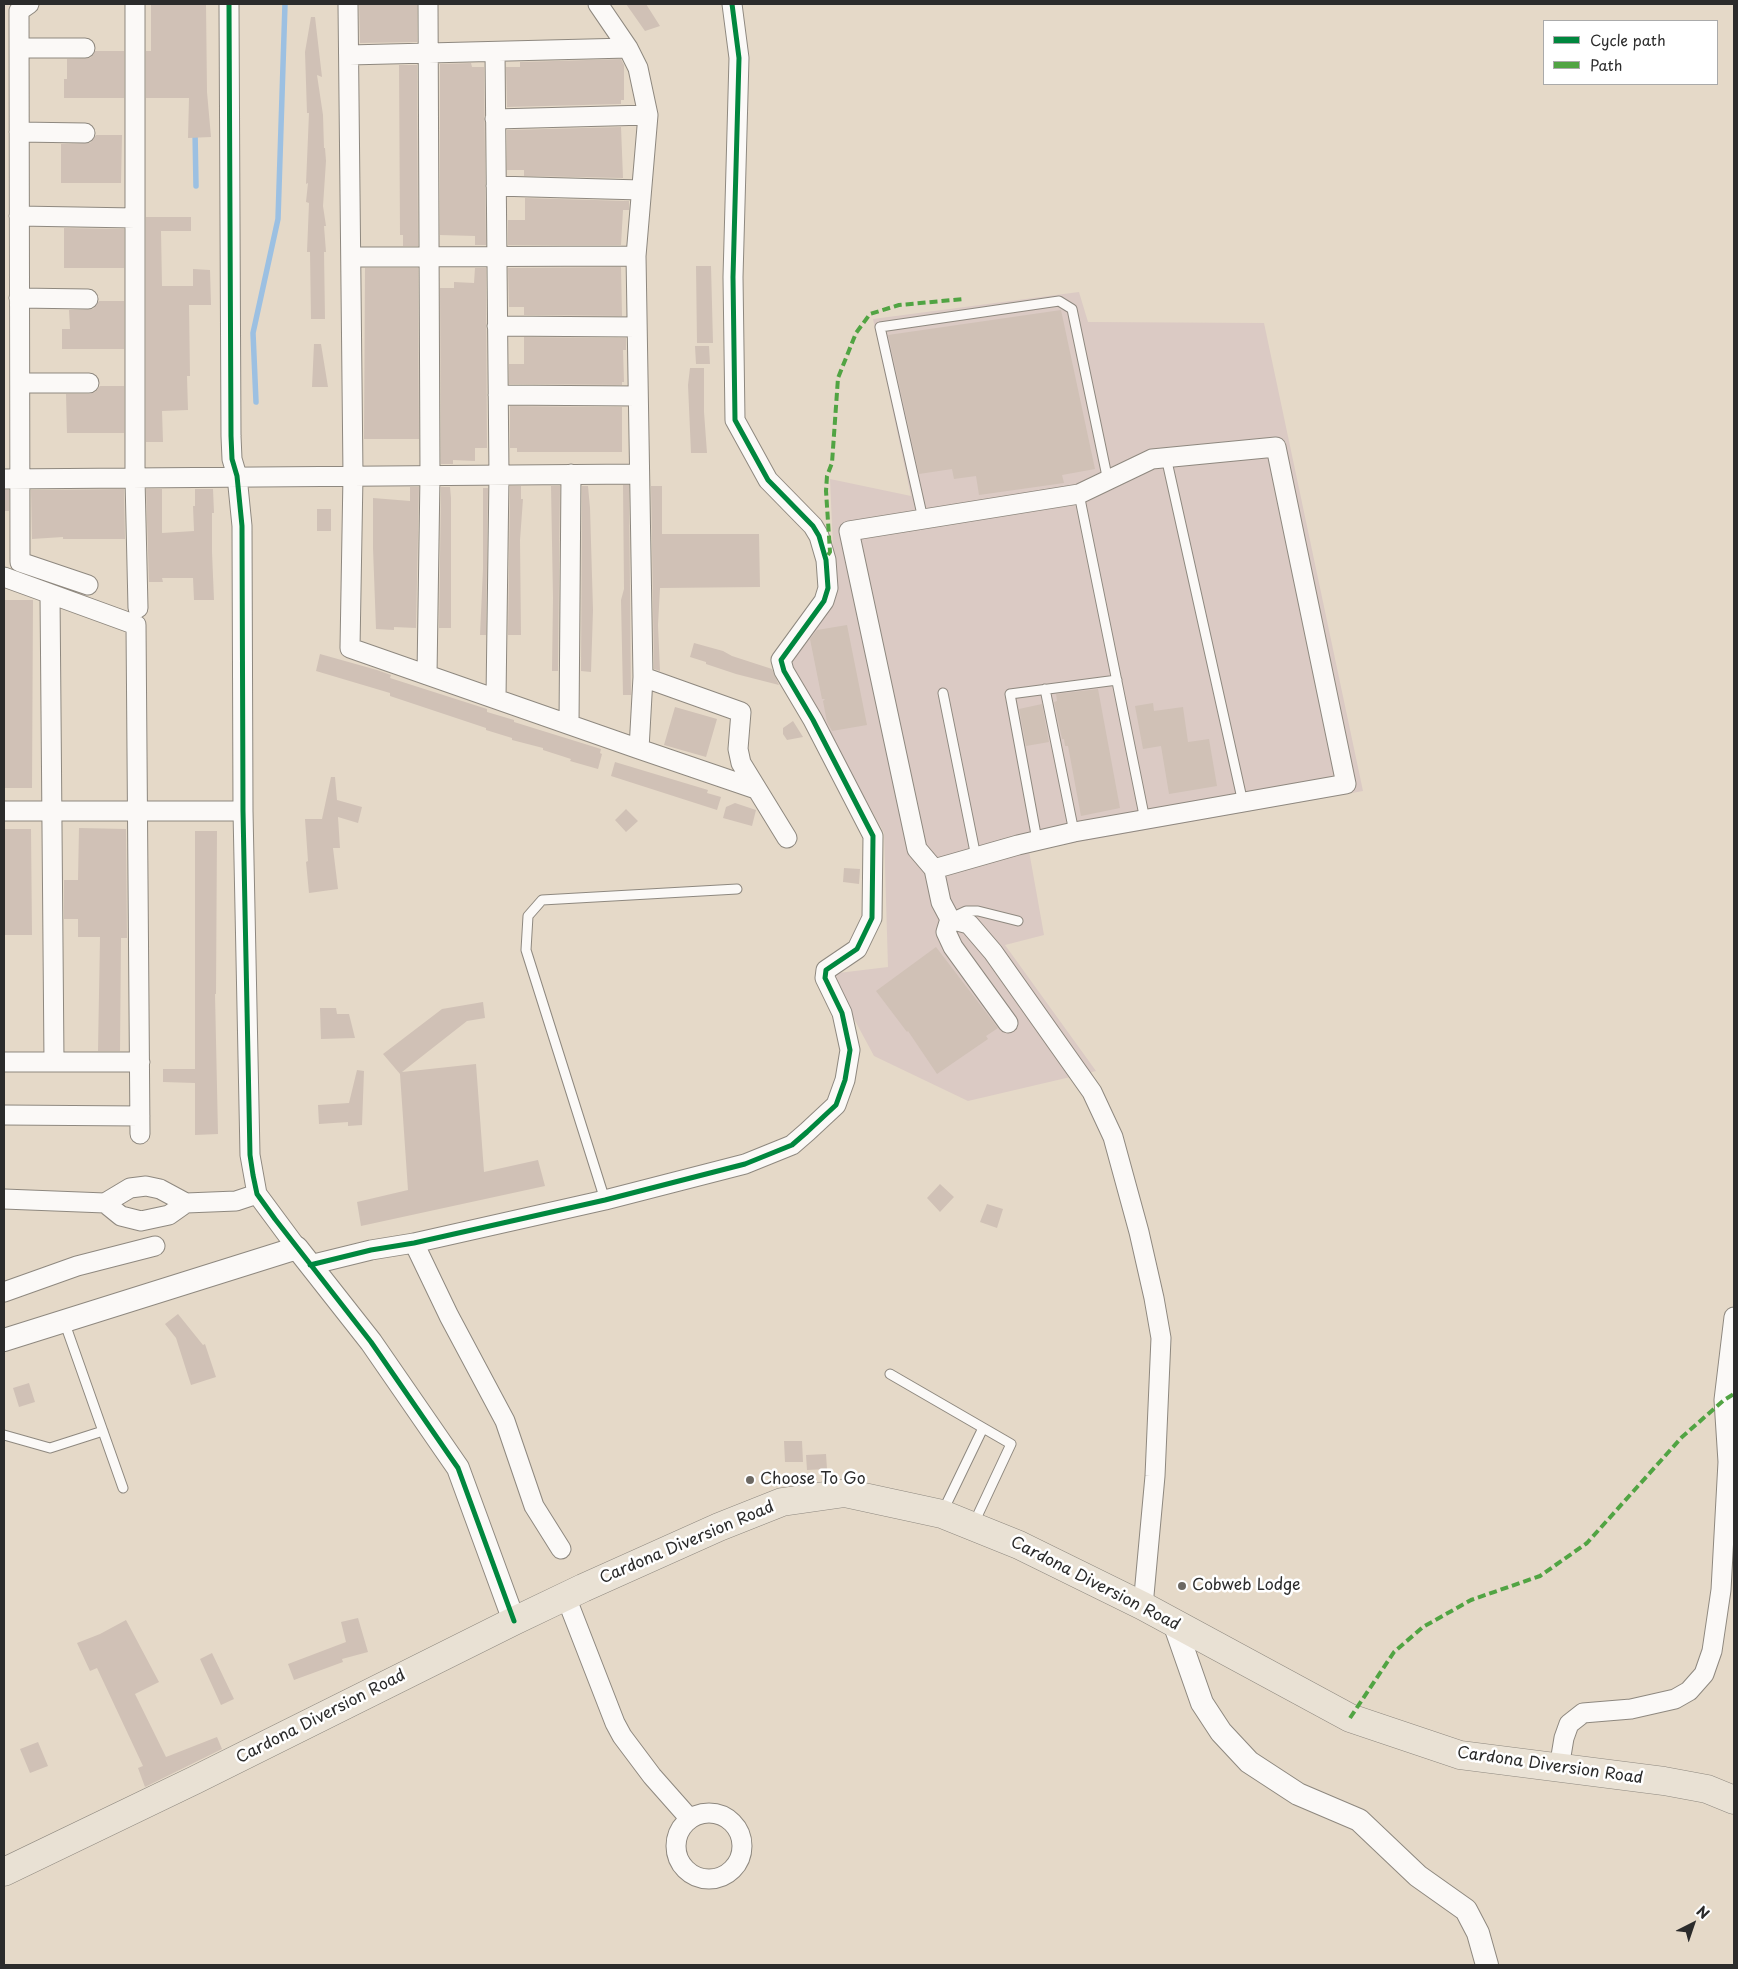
<!DOCTYPE html>
<style>
body{margin:0}
#map{position:relative;width:1738px;height:1969px;overflow:hidden;background:#e5d9c8;font-family:"Playpen Sans",sans-serif}
canvas{display:block}
.frame{position:absolute;inset:0;border:5px solid #2b2b2b;pointer-events:none}
.legend{position:absolute;left:1543px;top:20px;width:175px;height:65px;box-sizing:border-box;background:#fff;border:1px solid #aaa;margin:0;padding:6px 9px;list-style:none;font-size:15px;color:#2b2b2b}
.legend li{display:flex;align-items:center;gap:10px;height:25px}
.legend b{width:25px;border:1px solid #aaa}
.north{position:absolute;left:1668px;top:1899px;width:50px;height:50px;-webkit-text-stroke:4px #fff;paint-order:stroke;rotate:41deg;font-size:14px;font-weight:700;line-height:20px;text-align:center;color:#2b2b2b}
.north::after{content:'';display:block;margin:auto;width:18px;height:22px;background:#2b2b2b;clip-path:polygon(50% 0,100% 100%,50% 72%,0 100%)}
</style>
<div id="map">
<canvas width="1738" height="1969"></canvas>
<div class="frame"></div>
<ul class="legend">
<li><b style="height:6px;background:#00873e"></b>Cycle path</li>
<li><b style="height:6px;background:#51a443"></b>Path</li>
</ul>
<div class="north">N</div>
</div>
<script>
const ctx = document.querySelector('canvas').getContext('2d');
ctx.lineJoin = 'round';
function fillPath(path, color) {
  ctx.fillStyle = color;
  ctx.fill(path, 'evenodd');
}
function toPath(rows) {
  const path = new Path2D();
  for (const r of rows) {
    if (r.length === 3) {
      path.moveTo(r[0] + r[2], r[1]);
      path.arc(r[0], r[1], r[2], 0, 2 * Math.PI);
      continue;
    }
    path.moveTo(r[0], r[1]);
    for (let i = 2; i < r.length; i += 2) path.lineTo(r[i], r[i + 1]);
  }
  return path;
}
function stroke(path, color, width, dash) {
  ctx.strokeStyle = color;
  ctx.lineWidth = width;
  ctx.lineCap = dash ? 'butt' : 'round';
  ctx.setLineDash(dash || []);
  ctx.stroke(path);
}
function write(font, color, halo, rows, align = 'center') {
  ctx.font = font + ' "Playpen Sans",sans-serif';
  ctx.lineWidth = 5;
  ctx.setLineDash([]);
  ctx.textBaseline = 'middle';
  ctx.strokeStyle = halo;
  ctx.fillStyle = color;
  for (const [text, x, y, turn = 0] of rows) {
    ctx.save();
    ctx.translate(x, y);
    ctx.rotate((+turn || 0) * Math.PI / 180);
    ctx.textAlign = isNaN(turn) ? turn : align;
    if (halo) ctx.strokeText(text, 0, 0);
    ctx.fillText(text, 0, 0);
    ctx.restore();
  }
}
fillPath(toPath([
 [1079,292,1088,322,1264,323,1363,791,1029,851,1044,935,1005,945,1096,1071,968,1101,874,1056,830,974,888,967,884,833,787,657,835,592,830,479,911,496,873,319]
]), '#dbcac4');
stroke(toPath([
 [195,131,196,186],
 [256,402,253,333,278,219,285,4]
]), '#9cc0e2', 5.5);
fillPath(toPath([
 [151,4,206,4,207,92,211,137,188,138,189,98,146,98,146,51,151,51],
 [359,4,417,4,417,42,360,43],
 [626,4,646,4,660,26,645,31],
 [311,17,315,17,322,77,317,75,323,115,324,148,325,148,326,161,323,206,326,226,324,226,326,252,324,252,325,319,311,319,310,252,307,252,309,203,306,202,308,183,306,184,309,113,307,113,305,52],
 [95,51,124,51,124,98,64,98,64,79,67,79,67,59,90,58],
 [621,59,624,65,624,100,621,100,621,104,507,107,506,67,520,67,520,62],
 [471,63,472,67,484,67,486,245,475,245,475,236,440,235,440,64],
 [399,65,417,65,418,246,403,246,403,235,400,235],
 [621,127,623,178,524,176,524,170,507,170,507,130],
 [96,135,122,135,121,183,61,183,61,144,90,143],
 [525,198,629,201,629,210,623,210,621,245,508,245,508,220,525,220],
 [146,217,191,217,191,231,161,231,162,286,193,286,193,269,210,270,211,305,189,305,190,376,187,376,188,410,162,411,163,442,146,442],
 [64,228,124,229,124,268,64,268],
 [696,266,711,266,713,343,697,343],
 [621,267,622,316,524,315,524,307,509,307,508,268],
 [365,268,418,268,419,439,364,439],
 [475,268,486,268,487,448,475,448,475,461,453,460,453,464,441,464,440,288,454,288,454,282,474,283],
 [99,301,124,301,124,349,62,349,62,329,70,329,69,310,93,309],
 [1061,310,1095,469,1062,475,1064,483,979,495,976,476,954,479,952,469,919,474,888,335],
 [524,337,626,338,626,350,623,350,624,382,622,382,622,385,509,384,509,364,524,364],
 [314,344,321,344,328,387,312,387],
 [695,346,709,346,710,364,696,364],
 [690,368,704,368,704,412,707,453,691,453,688,385],
 [100,386,124,386,124,433,67,433,66,394,89,394,95,392],
 [510,406,622,407,622,452,517,452,517,448,510,448],
 [623,485,629,485,631,695,623,695,621,600,624,589],
 [510,486,521,486,521,499,523,499,520,540,521,635,508,635],
 [551,486,560,486,558,671,552,671,553,598],
 [582,486,588,486,590,508,593,610,591,672,581,671],
 [651,486,662,486,662,534,759,534,760,587,660,588,658,625,660,671,654,669],
 [410,487,419,487,416,628,394,627,394,630,376,629,373,548,373,498,410,501],
 [441,487,450,487,451,498,451,628,439,628],
 [483,488,488,488,486,635,480,635,483,569],
 [124,489,125,539,63,539,63,537,32,539,31,490],
 [146,489,162,489,162,533,194,531,193,506,195,506,195,489,213,489,214,513,212,513,212,552,214,600,194,600,193,578,162,578,163,582,149,582],
 [4,490,9,490,9,511,4,511],
 [317,509,331,509,331,531,317,531],
 [4,600,33,600,32,788,4,788],
 [847,625,867,725,832,731,827,722,823,701,825,699,822,699,810,639,817,630],
 [694,643,723,651,732,656,772,669,779,685,736,674,706,664,706,662,690,657],
 [320,654,377,670,391,675,390,678,487,709,487,712,514,720,514,722,601,749,600,753,602,754,598,769,570,761,571,759,543,750,543,748,512,740,512,738,486,730,486,728,390,696,390,693,316,671],
 [1098,689,1120,808,1081,816,1068,746,1065,746,1064,739,1062,739,1054,702,1057,701,1056,694],
 [1153,703,1154,711,1183,707,1188,742,1209,739,1217,786,1169,794,1161,746,1143,749,1135,706],
 [1042,704,1049,742,1026,746,1019,709],
 [675,707,717,719,706,757,664,745],
 [793,721,803,737,787,740,783,734,783,728],
 [615,762,708,790,707,793,721,797,717,810,611,776],
 [331,777,335,777,337,800,362,807,358,823,338,817,340,848,333,848,338,889,309,893,306,862,308,861,305,819,322,819],
 [735,803,756,810,752,826,723,818,726,807],
 [626,809,638,821,626,832,615,820],
 [79,828,126,829,127,938,121,938,120,1051,98,1051,100,937,78,937,78,919,64,919,64,880,78,880],
 [4,829,31,829,32,935,4,935],
 [195,831,217,831,216,994,215,994,218,1134,195,1135,195,1083,163,1082,163,1069,195,1069],
 [844,868,860,869,859,884,843,882],
 [936,947,998,1028,986,1036,988,1039,937,1074,908,1031,907,1032,876,991],
 [483,1002,485,1018,467,1021,402,1072,476,1064,484,1172,538,1160,545,1186,361,1226,357,1202,408,1190,400,1074,383,1054,442,1009],
 [320,1008,336,1008,337,1014,349,1014,355,1038,321,1039],
 [357,1070,364,1071,362,1125,348,1126,348,1122,319,1124,318,1105,349,1103],
 [940,1184,954,1197,940,1212,927,1198],
 [987,1204,1003,1209,997,1228,980,1222],
 [178,1314,203,1345,205,1344,216,1377,191,1385,176,1338,165,1324],
 [29,1383,35,1402,19,1407,13,1388],
 [784,1441,802,1441,803,1462,785,1462],
 [826,1454,827,1469,807,1470,806,1455],
 [358,1618,368,1652,342,1659,343,1662,294,1680,288,1664,346,1642,341,1622],
 [126,1620,159,1682,135,1694,166,1757,217,1737,222,1749,145,1787,138,1768,143,1766,97,1668,90,1671,77,1643,100,1634],
 [212,1653,234,1699,221,1705,200,1659],
 [38,1742,48,1766,30,1773,20,1749]
]), '#d0c1b6');
const service = toPath([
 [1166,457,1243,803],
 [1079,494,1145,820],
 [923,519,880,327,1059,301,1072,309,1108,481],
 [1045,689,1074,832],
 [943,693,976,857],
 [1037,840,1010,694,1117,680],
 [953,917,966,911,978,911,1018,921],
 [605,1200,526,950,528,916,542,900,737,889],
 [64,1321,123,1488],
 [890,1374,1011,1444,974,1523],
 [4,1435,50,1448,103,1431],
 [943,1511,983,1428]
]);
const minor = toPath([
 [29,4,19,11,20,562,88,585],
 [135,4,135,479,138,608],
 [229,4,231,436,232,459,237,476,242,526,243,811,250,1155,257,1194,297,1248],
 [348,4,353,475,350,648,639,749,756,789],
 [598,4,628,48,638,68,648,115,636,256,643,677,639,749],
 [19,48,85,48],
 [495,52,499,475,496,698],
 [349,55,628,48],
 [495,119,648,115],
 [19,132,85,133],
 [496,186,641,190],
 [19,216,135,218],
 [351,257,636,256],
 [19,298,88,299],
 [497,326,637,327],
 [20,383,89,383],
 [498,395,637,396],
 [4,479,638,474],
 [4,577,136,625,140,1134],
 [50,594,54,1062],
 [427,675,430,475,428,4],
 [643,677,741,712,738,749,741,763,787,838],
 [569,724,571,474],
 [4,811,243,811],
 [934,869,1018,845,1074,832,1346,784,1276,447,1152,459,1079,494,849,531,917,849,934,869,941,902,950,919,946,932,953,947,1008,1023],
 [950,919,969,924,993,952,1092,1092,1113,1137,1139,1232,1154,1298,1161,1338,1155,1476,1143,1606],
 [4,1062,140,1062],
 [4,1115,140,1116],
 [4,1199,105,1203,130,1188,146,1186,160,1189,186,1203,236,1201,257,1194],
 [105,1203,121,1216,141,1221,169,1215,186,1203],
 [414,1243,449,1316,505,1421,534,1506,561,1549],
 [310,1265,371,1250,414,1243,605,1200,745,1164,792,1145,807,1132,836,1105,845,1080,850,1050,842,1013,825,978,826,970,857,949,872,918,873,836,813,720,784,671,781,660,824,601,828,588,826,560,819,536,813,526,768,480,735,420,733,277,739,58,732,4],
 [4,1292,77,1266,155,1246],
 [566,1597,615,1723,622,1736,652,1776,690,1819],
 [1559,1768,1564,1738,1569,1724,1583,1713,1631,1709,1675,1699,1689,1691,1704,1674,1712,1651,1721,1590,1728,1462,1724,1400,1734,1317],
 [709,1846,33]
]);
const tertiary = toPath([
 [4,1340,297,1248,371,1342,458,1468,514,1621],
 [1174,1623,1202,1703,1221,1732,1249,1762,1298,1794,1359,1820,1418,1876,1466,1910,1478,1933,1487,1965]
]);
const primary = toPath([
 [4,1872,195,1780,514,1621,583,1588,719,1527,782,1502,845,1493,942,1514,1019,1545,1143,1606,1350,1718,1460,1755,1664,1781,1707,1789,1734,1800]
]);
stroke(service, '#8e887f', 11);
stroke(minor, '#8e887f', 21);
stroke(tertiary, '#8e887f', 24);
stroke(primary, '#8e887f', 29);
stroke(service, '#fbf9f7', 9);
stroke(minor, '#fbf9f7', 19);
stroke(tertiary, '#fbf9f7', 22);
stroke(primary, '#e9e1d4', 28);
stroke(toPath([
 [828,555,830,552,826,491,827,476,832,463,838,378,856,333,870,314,899,305,964,299],
 [1350,1718,1394,1652,1423,1627,1471,1600,1540,1576,1587,1543,1682,1437,1724,1400,1734,1394]
]), '#51a443', 4, [8, 4]);
stroke(toPath([
 [229,4,231,436,232,459,237,476,242,526,243,811,250,1155,253,1175,257,1194,275,1219,371,1342,458,1468,514,1621],
 [310,1265,371,1250,414,1243,605,1200,745,1164,792,1145,807,1132,836,1105,845,1080,850,1050,842,1013,825,978,826,970,857,949,872,918,873,836,813,720,784,671,781,660,824,601,828,588,826,560,819,536,813,526,768,480,735,420,733,277,739,58,732,4]
]), '#00873e', 5);
for (const [x, y, r, color] of [
 [750,1480,5,"#6c6862"],
 [1182,1586,5,"#6c6862"]
]) {
  const dot = new Path2D();
  dot.arc(x, y, r, 0, 2 * Math.PI);
  ctx.fillStyle = color;
  ctx.fill(dot);
  stroke(dot, '#fff', 2);
}
write('16px', '#2b2b2b', '#fff', [
 ["Choose To Go",760,1480],
 ["Cobweb Lodge",1192,1586]
], 'left');
write('16px', '#2b2b2b', '#fff', [
 ["Cardona Diversion Road",687,1543,-23],
 ["Cardona Diversion Road",1095,1584,27],
 ["Cardona Diversion Road",321,1717,-27],
 ["Cardona Diversion Road",1550,1766,8]
]);
</script>
